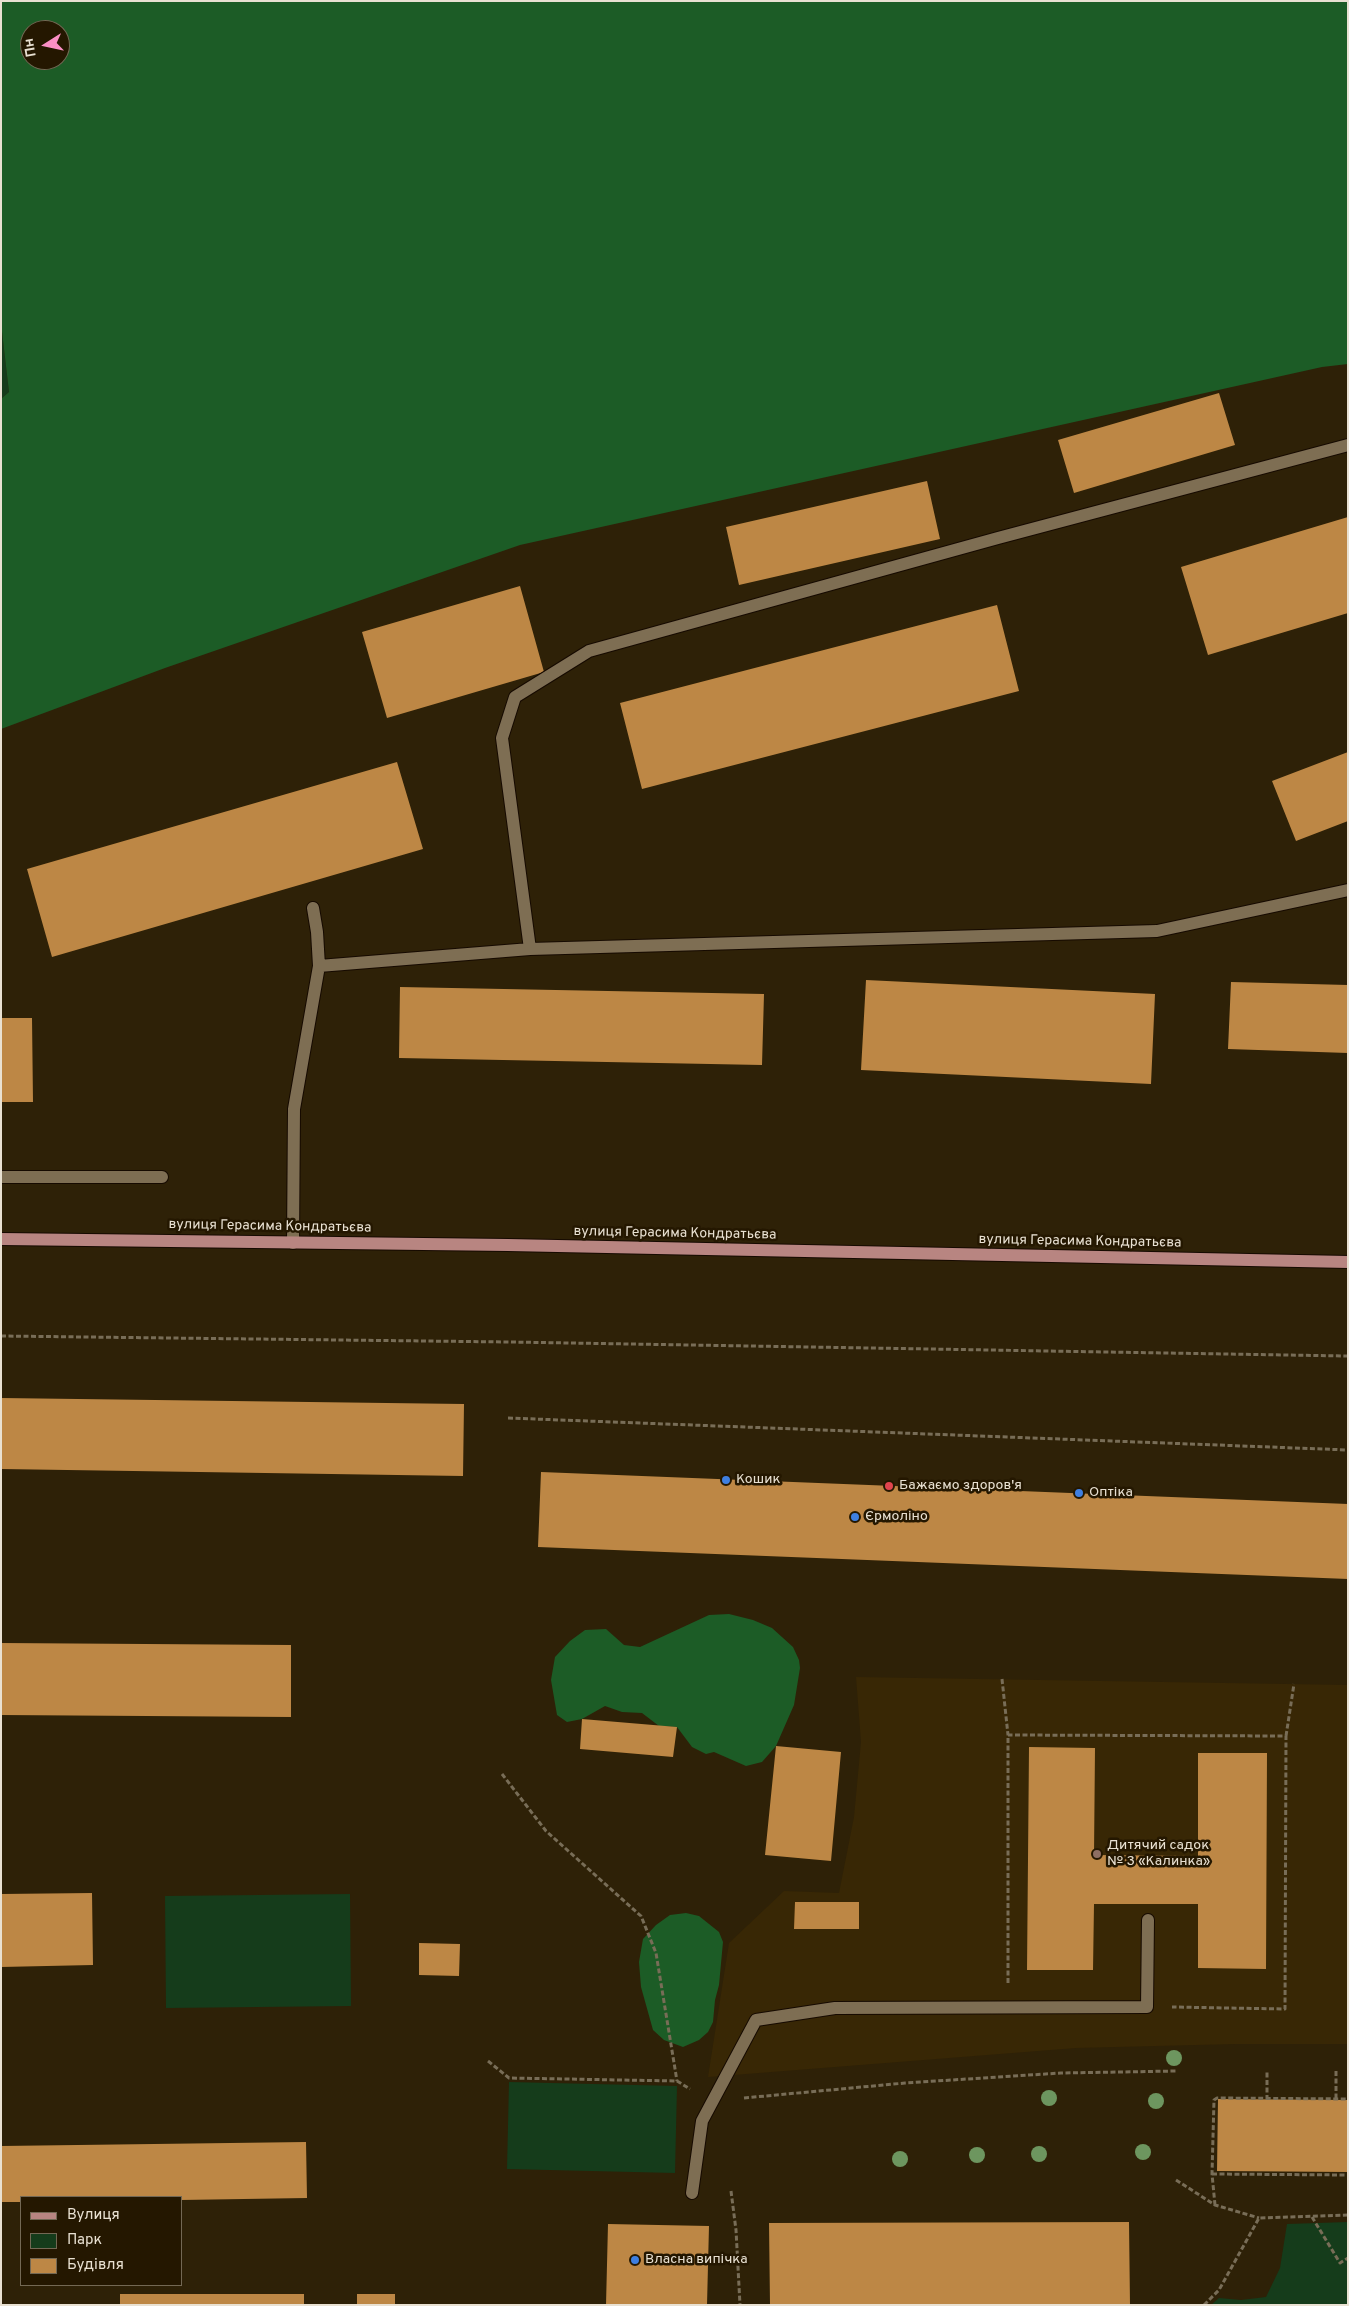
<!DOCTYPE html>
<meta charset="utf-8">
<style>
body{margin:0}
#map{position:relative;width:1349px;height:2306px;overflow:hidden;background:#2e2107;font-family:Overpass,sans-serif}
canvas{display:block}
.frame{position:absolute;inset:0;border:2px solid #e9e1d2;pointer-events:none}
.legend{position:absolute;left:20px;top:2196px;width:162px;height:90px;box-sizing:border-box;background:#241700;border:1px solid #736854;margin:0;padding:6px 9px;list-style:none;font-size:15px;color:#e9e1d2}
.legend li{display:flex;align-items:center;gap:10px;height:25px}
.legend b{width:25px;border:1px solid #736854}
.north{position:absolute;left:20px;top:20px;width:50px;height:50px;box-sizing:border-box;background:#241700;border:1px solid #736854;border-radius:50%;rotate:260deg;font-size:14px;font-weight:700;line-height:20px;text-align:center;color:#e9e1d2}
.north::after{content:'';display:block;margin:auto;width:18px;height:22px;background:#fb8fc5;clip-path:polygon(50% 0,100% 100%,50% 72%,0 100%)}
</style>
<div id="map">
<canvas width="1349" height="2306"></canvas>
<div class="frame"></div>
<ul class="legend">
<li><b style="height:6px;background:#b88581"></b>Вулиця</li>
<li><b style="height:14px;background:#153c1b"></b>Парк</li>
<li><b style="height:14px;background:#bd8745"></b>Будівля</li>
</ul>
<div class="north">Пн</div>
</div>
<script>
const ctx = document.querySelector('canvas').getContext('2d');
ctx.lineJoin = 'round';
function fillPath(path, color) {
  ctx.fillStyle = color;
  ctx.fill(path, 'evenodd');
}
function toPath(rows) {
  const path = new Path2D();
  for (const r of rows) {
    path.moveTo(r[0], r[1]);
    for (let i = 2; i < r.length; i += 2) path.lineTo(r[i], r[i + 1]);
  }
  return path;
}
function stroke(path, color, width, dash) {
  ctx.strokeStyle = color;
  ctx.lineWidth = width;
  ctx.lineCap = dash ? 'butt' : 'round';
  ctx.setLineDash(dash || []);
  ctx.stroke(path);
}
function write(font, color, halo, rows, align = 'center') {
  ctx.font = font + ' Overpass,sans-serif';
  ctx.lineWidth = 5;
  ctx.setLineDash([]);
  ctx.textBaseline = 'middle';
  ctx.strokeStyle = halo;
  ctx.fillStyle = color;
  for (const [text, x, y, turn = 0] of rows) {
    ctx.save();
    ctx.translate(x, y);
    ctx.rotate((+turn || 0) * Math.PI / 180);
    ctx.textAlign = isNaN(turn) ? turn : align;
    if (halo) ctx.strokeText(text, 0, 0);
    ctx.fillText(text, 0, 0);
    ctx.restore();
  }
}
fillPath(toPath([
 [856,1677,1348,1685,1348,2044,1236,2044,1076,2048,708,2077,729,1943,784,1891,839,1893,854,1817,861,1742]
]), '#382705');
fillPath(toPath([
 [1,323,9,392,1,399],
 [350,1894,351,2006,166,2008,165,1896],
 [509,2082,677,2086,675,2173,507,2169],
 [1348,2222,1348,2305,1211,2305,1219,2298,1241,2300,1266,2297,1280,2268,1287,2224]
]), '#153c1b');
fillPath(toPath([
 [1,1,1348,1,1348,364,1322,367,520,545,165,668,1,729,1,399,9,392,1,323],
 [30,30,60,30,60,60,30,60],
 [729,1614,753,1620,772,1628,793,1647,799,1660,800,1668,794,1705,776,1746,762,1762,746,1766,714,1752,706,1754,692,1747,677,1727,659,1726,642,1713,622,1712,605,1706,582,1719,567,1722,557,1715,551,1680,555,1657,570,1641,585,1630,606,1629,624,1645,640,1647,709,1615],
 [686,1913,699,1916,719,1932,723,1942,719,1985,715,2000,713,2022,708,2032,699,2040,683,2047,664,2040,653,2030,641,1987,639,1962,643,1939,656,1925,670,1915]
]), '#1c5c26');
fillPath(toPath([
 [1219,393,1235,445,1074,493,1058,440],
 [927,481,940,539,739,585,726,527],
 [1348,517,1348,613,1208,655,1181,567],
 [520,586,544,672,387,718,362,632],
 [997,605,1019,691,642,789,620,703],
 [1348,752,1348,821,1296,841,1272,781],
 [397,762,423,849,52,957,27,869],
 [866,980,1155,994,1151,1084,861,1070],
 [1231,982,1348,985,1348,1053,1228,1049],
 [400,987,764,994,762,1065,399,1058],
 [1,1018,32,1018,33,1102,1,1102],
 [1,1398,464,1404,463,1476,1,1469],
 [541,1472,1348,1504,1348,1579,538,1547],
 [1,1643,291,1645,291,1717,1,1715],
 [582,1719,677,1727,673,1757,580,1749],
 [776,1746,841,1752,831,1861,765,1855],
 [1029,1747,1095,1748,1094,1855,1198,1856,1198,1753,1267,1753,1266,1969,1198,1968,1198,1904,1094,1904,1093,1970,1027,1970],
 [92,1893,93,1965,1,1967,1,1894],
 [795,1902,859,1902,859,1929,794,1929],
 [419,1943,460,1944,459,1976,419,1975],
 [1218,2099,1348,2100,1348,2172,1217,2171],
 [306,2142,307,2198,181,2200,181,2197,21,2197,21,2202,1,2202,1,2146],
 [1129,2222,1130,2305,770,2305,769,2223],
 [608,2224,709,2226,707,2305,606,2305],
 [120,2294,304,2294,304,2305,120,2305],
 [357,2294,395,2294,395,2305,357,2305]
]), '#bd8745');
const minor = toPath([
 [313,908,317,932,319,966],
 [530,949,502,738,515,697,589,651,998,538,1348,445],
 [1,1177,162,1177],
 [293,1243,294,1109,319,966,530,949,1157,931,1348,890],
 [692,2193,702,2121,756,2020,835,2008,1147,2007,1148,1920]
]);
const major = toPath([
 [1,1239,508,1245,1348,1262]
]);
stroke(minor, '#160a00', 14);
stroke(major, '#160a00', 14);
stroke(toPath([
 [1,1336,509,1342,1348,1356],
 [508,1418,1348,1450],
 [1002,1679,1008,1735],
 [1286,1736,1294,1684],
 [502,1774,546,1831,641,1916,656,1953,677,2081],
 [1008,1983,1008,1735,1286,1736,1285,2009,1172,2007],
 [488,2061,509,2078,677,2081,690,2089],
 [1336,2071,1336,2100],
 [744,2098,905,2083,1061,2073,1177,2071],
 [1267,2100,1267,2071],
 [1212,2174,1348,2175],
 [1176,2180,1215,2205,1259,2218],
 [731,2191,736,2230,740,2305],
 [1215,2205,1212,2174,1214,2100,1217,2098,1348,2099],
 [1312,2217,1340,2263,1348,2258],
 [1204,2305,1219,2290,1259,2218,1348,2215]
]), '#786d57', 3, [5, 2.5]);
stroke(minor, '#7e6e53', 12);
stroke(major, '#b88581', 12);
ctx.fillStyle = '#6d965f';
for (const [x, y] of [
 [1174,2058],
 [1049,2098],
 [1156,2101],
 [1143,2152],
 [1039,2154],
 [977,2155],
 [900,2159]
]) {
  ctx.beginPath();
  ctx.arc(x, y, 8, 0, 2 * Math.PI);
  ctx.fill();
}
for (const [x, y, r, color] of [
 [726,1480,5,"#3f7fe0"],
 [889,1486,5,"#e0444e"],
 [1079,1493,5,"#3f7fe0"],
 [855,1517,5,"#3f7fe0"],
 [1097,1854,5,"#8d6e63"],
 [635,2260,5,"#3f7fe0"]
]) {
  const dot = new Path2D();
  dot.arc(x, y, r, 0, 2 * Math.PI);
  ctx.fillStyle = color;
  ctx.fill(dot);
  stroke(dot, '#241700', 2);
}
write('14px', '#e9e1d2', '#241700', [
 ["вулиця Герасима Кондратьєва",270,1227,1],
 ["вулиця Герасима Кондратьєва",675,1234,1],
 ["вулиця Герасима Кондратьєва",1080,1242,1]
]);
write('14px', '#e9e1d2', '#241700', [
 ["Кошик",736,1480],
 ["Бажаємо здоров'я",899,1486],
 ["Оптіка",1089,1493],
 ["Єрмоліно",865,1517],
 ["Дитячий садок",1107,1846],
 ["№ 3 «Калинка»",1107,1862],
 ["Власна випічка",645,2260]
], 'left');
</script>
